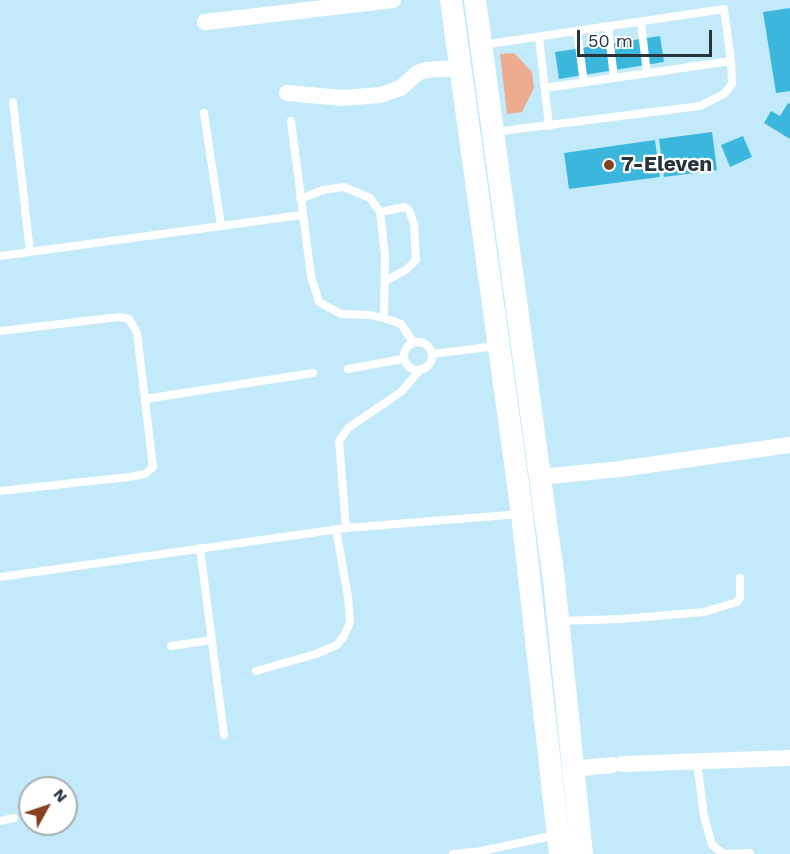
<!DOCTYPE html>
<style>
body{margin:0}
#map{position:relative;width:790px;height:854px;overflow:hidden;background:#c2eafa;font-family:"Work Sans",sans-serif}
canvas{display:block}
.north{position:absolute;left:18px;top:776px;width:60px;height:60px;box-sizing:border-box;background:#fff;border:2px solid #a8aeb1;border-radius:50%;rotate:50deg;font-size:16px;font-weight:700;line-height:24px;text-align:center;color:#25353b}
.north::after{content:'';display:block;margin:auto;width:21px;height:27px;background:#874020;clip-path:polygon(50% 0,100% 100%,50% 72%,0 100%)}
.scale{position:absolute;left:577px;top:30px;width:135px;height:27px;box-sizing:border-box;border:3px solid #25353b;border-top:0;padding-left:8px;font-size:18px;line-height:21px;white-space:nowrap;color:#25353b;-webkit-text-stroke:4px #fff;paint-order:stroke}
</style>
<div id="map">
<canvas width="790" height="854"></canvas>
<div class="north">N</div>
<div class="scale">50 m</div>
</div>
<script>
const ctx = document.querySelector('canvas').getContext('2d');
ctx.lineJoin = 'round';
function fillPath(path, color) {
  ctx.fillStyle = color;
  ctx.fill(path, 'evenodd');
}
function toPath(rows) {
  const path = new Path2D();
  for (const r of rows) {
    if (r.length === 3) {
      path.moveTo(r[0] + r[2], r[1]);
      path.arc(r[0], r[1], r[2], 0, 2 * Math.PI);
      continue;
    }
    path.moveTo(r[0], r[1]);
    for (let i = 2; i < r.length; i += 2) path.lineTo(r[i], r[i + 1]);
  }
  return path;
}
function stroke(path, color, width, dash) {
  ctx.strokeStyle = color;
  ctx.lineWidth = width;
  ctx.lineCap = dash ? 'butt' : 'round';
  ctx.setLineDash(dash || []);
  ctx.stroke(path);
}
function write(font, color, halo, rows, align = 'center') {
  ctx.font = font + ' "Work Sans",sans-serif';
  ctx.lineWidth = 4.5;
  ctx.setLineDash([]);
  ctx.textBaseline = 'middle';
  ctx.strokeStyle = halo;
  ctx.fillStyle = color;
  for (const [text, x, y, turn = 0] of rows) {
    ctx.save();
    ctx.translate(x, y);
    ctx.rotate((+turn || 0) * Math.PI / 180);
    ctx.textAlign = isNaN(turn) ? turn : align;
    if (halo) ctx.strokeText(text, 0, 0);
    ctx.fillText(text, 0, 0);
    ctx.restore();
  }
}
fillPath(toPath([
 [514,53,532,72,534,88,522,112,507,114,500,54]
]), '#edab90');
fillPath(toPath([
 [790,8,790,91,776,93,763,12],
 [660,36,664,62,559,79,555,52],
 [788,103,790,104,790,139,764,123,771,111,780,116],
 [712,132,717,170,664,177,659,139],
 [743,136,752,157,730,167,721,145],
 [655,140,660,177,569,189,564,153]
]), '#3bb7de');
stroke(toPath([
 [641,23,647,73],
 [608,27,614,78],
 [577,31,584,83],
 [539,37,549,126],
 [482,45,724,9,731,61,732,84,724,94,700,106,494,132],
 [545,88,731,61],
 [13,102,30,252],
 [204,113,221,226],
 [291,121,311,276,319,302,341,314,371,315,393,321,401,324,413,342],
 [300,199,323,190,344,187,370,198,380,212,385,256,384,318],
 [380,212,405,207,409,210,414,224,416,260,406,270,385,281],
 [0,256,302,215],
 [0,331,119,317,129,319,137,333,153,467,145,474,129,477,0,491],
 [418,356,14],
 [432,354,497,346],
 [348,369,403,359],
 [145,399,313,373],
 [346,528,339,441,348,428,401,392,419,371],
 [200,548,224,735],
 [0,577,346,528,521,514],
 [558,621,621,619,704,612,737,602,740,598,740,578],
 [171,646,212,640],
 [256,671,316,654,337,645,344,636,350,622,348,597,336,529],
 [697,762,704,816,712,845,724,854,750,853],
 [0,821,14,818],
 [453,854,482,851,556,835]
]), '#fff', 8);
stroke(toPath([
 [205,22,393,0],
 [287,93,342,98,380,95,401,88,417,73,426,70,460,68],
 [540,477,620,469,790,445],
 [622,764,790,758],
 [573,769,612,765]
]), '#fff', 16);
stroke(toPath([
 [451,0,522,514,560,854],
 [475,0,554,580,582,854]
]), '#fff', 22);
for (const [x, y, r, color] of [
 [609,165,6,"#874020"]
]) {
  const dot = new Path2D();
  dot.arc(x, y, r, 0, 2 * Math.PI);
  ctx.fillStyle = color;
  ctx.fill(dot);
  stroke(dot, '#fff', 2);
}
write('bold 21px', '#25353b', '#fff', [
 ["7-Eleven",621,165]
], 'left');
</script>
